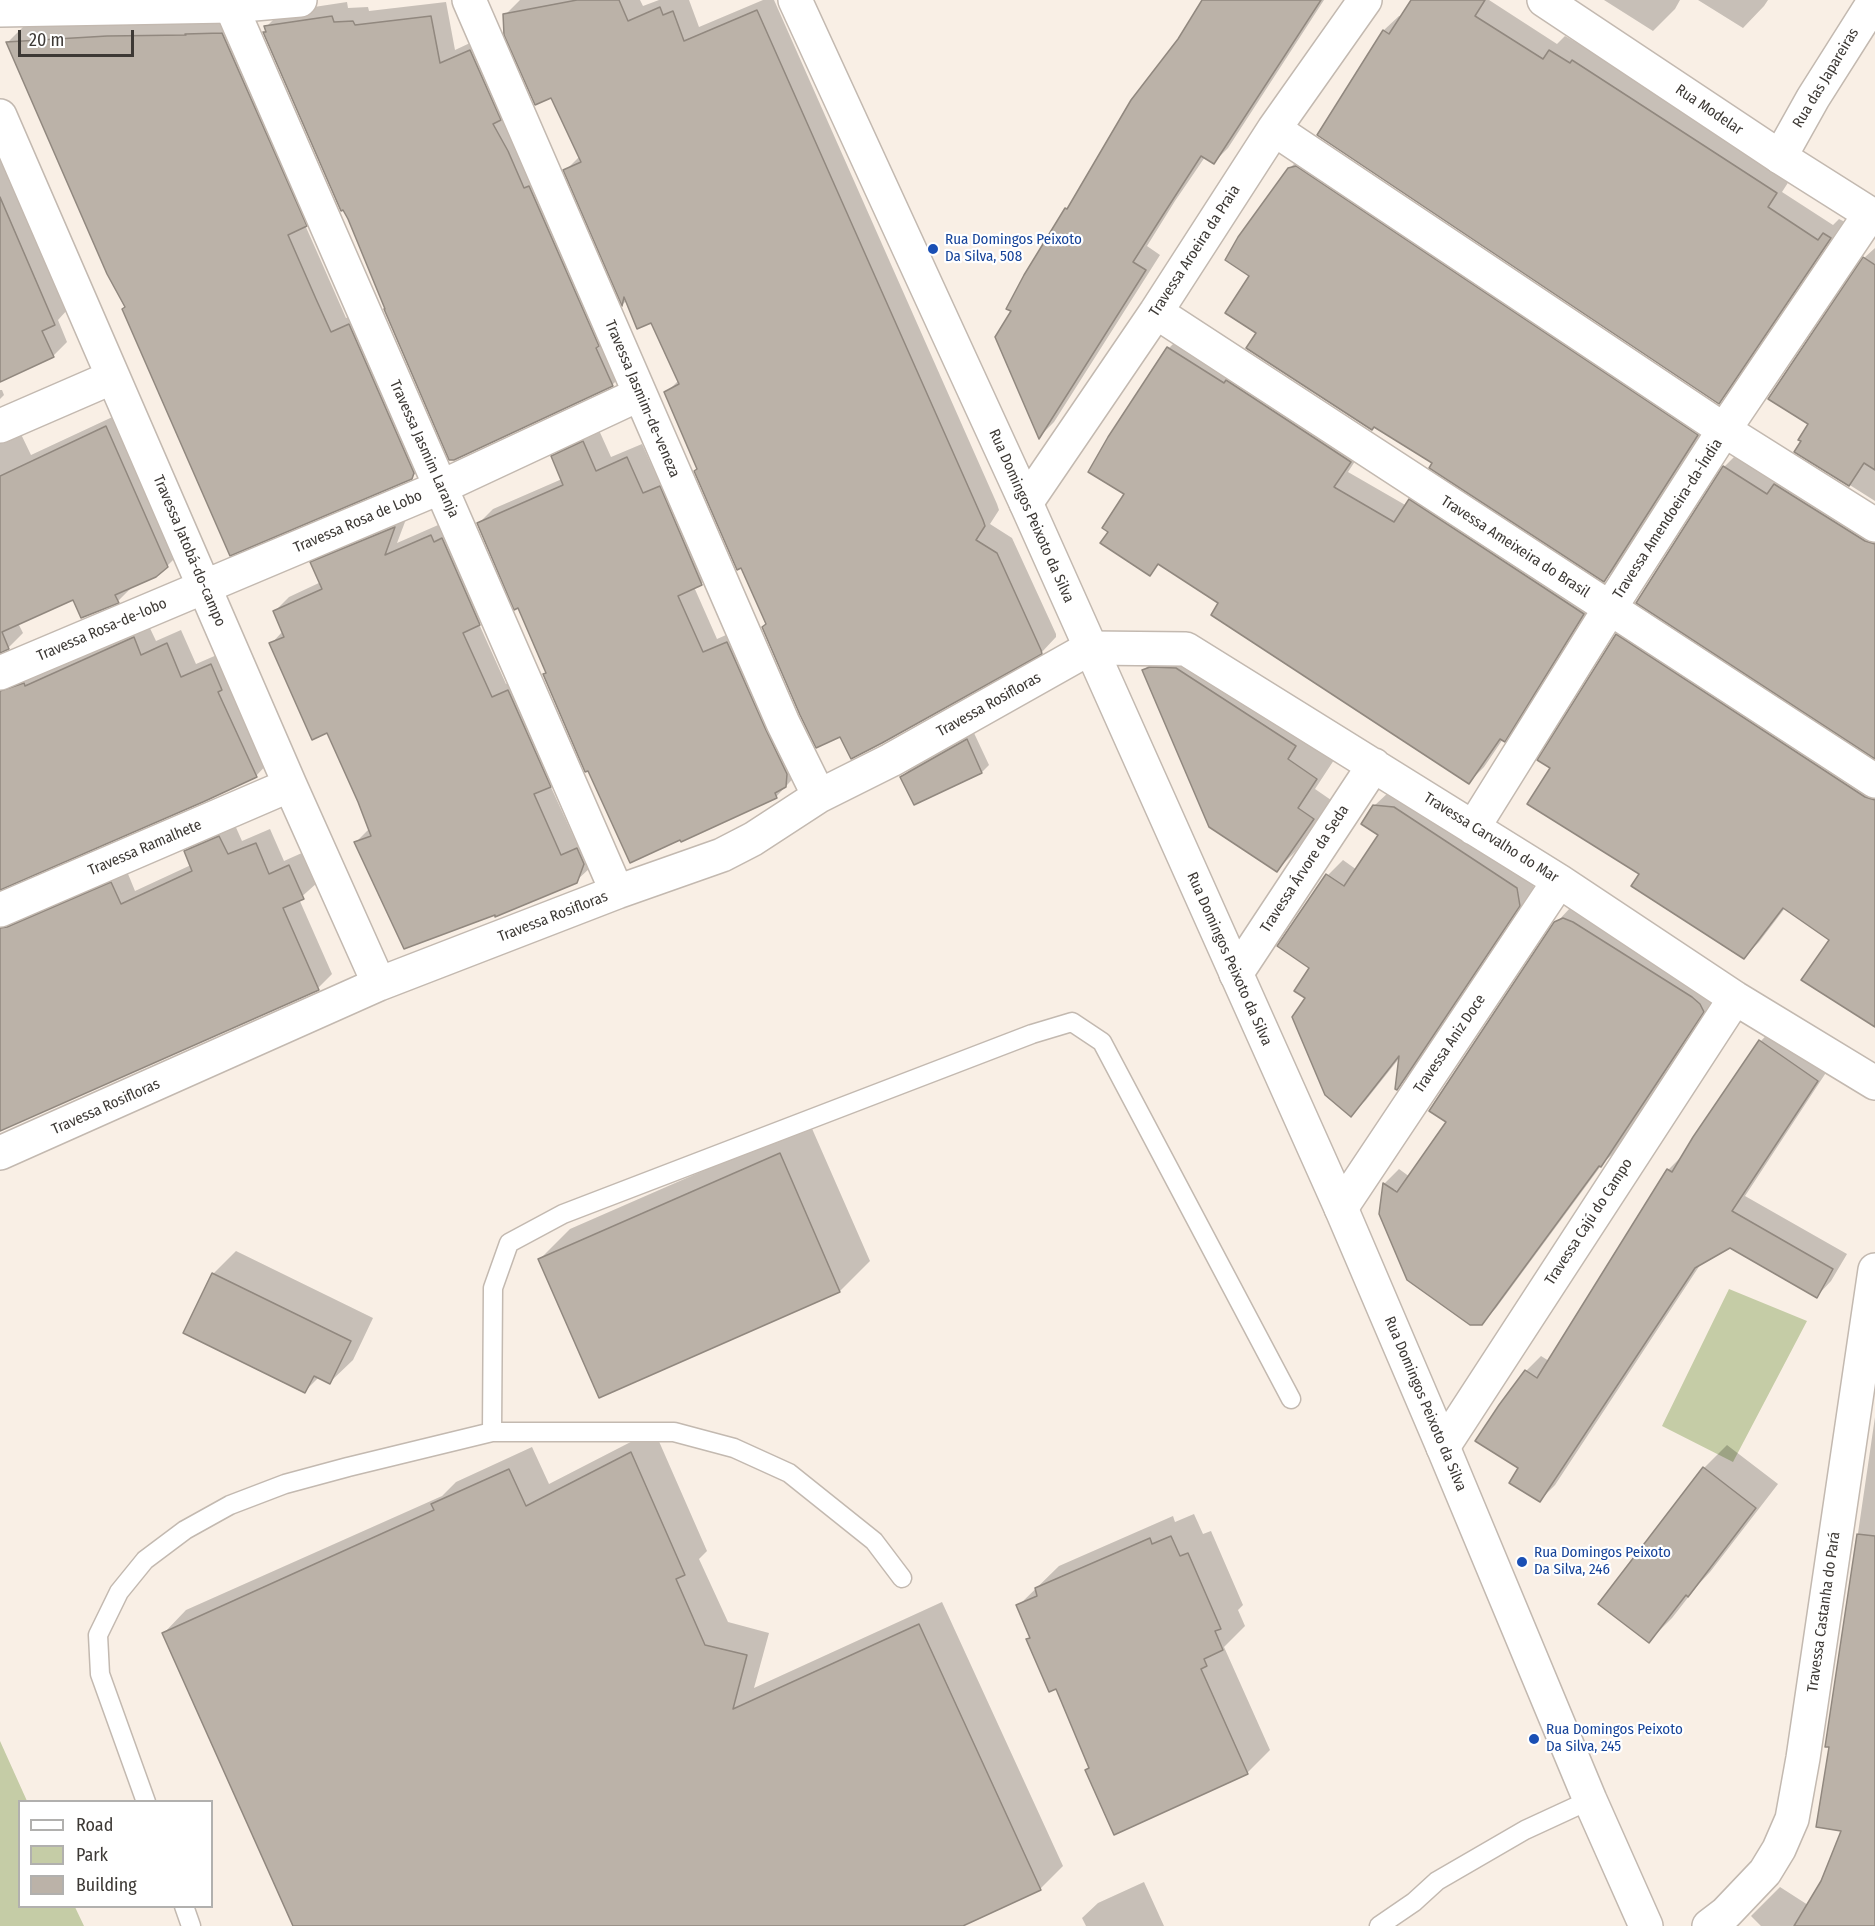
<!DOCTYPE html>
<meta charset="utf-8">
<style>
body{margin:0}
#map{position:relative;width:1875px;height:1926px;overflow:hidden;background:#f9efe5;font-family:"Fira Sans Condensed",sans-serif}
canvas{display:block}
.legend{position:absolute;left:18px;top:1800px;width:195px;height:108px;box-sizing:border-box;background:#fff;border:2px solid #b1b0ae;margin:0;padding:8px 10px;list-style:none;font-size:18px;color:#3d3935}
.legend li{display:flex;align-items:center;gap:12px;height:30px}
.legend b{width:30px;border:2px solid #b1b0ae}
.scale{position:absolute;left:18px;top:30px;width:116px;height:27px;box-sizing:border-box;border:3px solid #3d3935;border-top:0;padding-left:8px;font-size:18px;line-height:21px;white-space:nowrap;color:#3d3935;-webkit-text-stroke:4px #fff;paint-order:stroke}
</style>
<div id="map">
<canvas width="1875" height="1926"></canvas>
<ul class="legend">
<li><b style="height:8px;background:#fff"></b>Road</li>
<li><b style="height:16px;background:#c5cca6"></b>Park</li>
<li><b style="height:16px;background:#bbb2a8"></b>Building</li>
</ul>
<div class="scale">20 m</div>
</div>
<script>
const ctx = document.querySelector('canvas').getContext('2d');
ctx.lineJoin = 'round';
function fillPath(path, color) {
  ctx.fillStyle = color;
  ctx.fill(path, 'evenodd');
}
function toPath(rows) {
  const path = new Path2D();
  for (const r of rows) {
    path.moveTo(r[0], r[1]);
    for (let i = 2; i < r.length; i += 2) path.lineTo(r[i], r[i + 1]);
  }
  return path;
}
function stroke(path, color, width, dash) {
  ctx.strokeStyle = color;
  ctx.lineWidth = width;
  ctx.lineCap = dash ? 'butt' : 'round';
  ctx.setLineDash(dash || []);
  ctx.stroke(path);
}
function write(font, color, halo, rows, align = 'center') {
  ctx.font = font + ' "Fira Sans Condensed",sans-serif';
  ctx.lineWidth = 4.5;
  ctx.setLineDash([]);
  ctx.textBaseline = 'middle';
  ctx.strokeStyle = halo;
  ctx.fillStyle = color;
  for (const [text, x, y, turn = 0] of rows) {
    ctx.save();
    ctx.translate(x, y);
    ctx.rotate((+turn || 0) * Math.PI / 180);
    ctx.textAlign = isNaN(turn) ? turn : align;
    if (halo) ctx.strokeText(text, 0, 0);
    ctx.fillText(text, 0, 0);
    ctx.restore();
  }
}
fillPath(toPath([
 [1729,1289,1807,1321,1733,1462,1662,1426],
 [0,1741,27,1801,20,1802,20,1906,75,1907,84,1926,0,1926]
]), '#c5cca6');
fillPath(toPath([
 [520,0,640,0,643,6,659,0,689,0,699,27,763,0,774,0,997,504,999,510,990,524,1012,538,1056,634,1056,637,1041,653,840,735,767,623,666,393,679,380,652,321,627,300,623,304,565,171,580,156,551,96,505,15],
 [1204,0,1324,0,1228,148,1214,162,1205,157,1175,201,1147,246,1160,255,1054,422,1040,436,1013,311,1066,209,1074,201],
 [1413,0,1489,0,1557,44,1565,36,1586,48,1588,46,1791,178,1782,192,1833,225,1839,219,1845,222,1734,387,1719,402,1319,135,1384,30,1399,16,1402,17],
 [1604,0,1680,0,1675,9,1653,31],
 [1698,0,1768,0,1764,6,1743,28],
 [347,2,348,8,368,7,369,11,446,2,455,50,485,36,627,370,612,385,349,219,264,32,267,30,266,27,281,12],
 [237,18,321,210,305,225,317,252,346,318,364,310,426,462,411,478,126,306,8,42,23,27,123,22],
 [0,152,68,309,58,320,67,342,53,356,0,380],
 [1305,153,1712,420,1619,565,1604,580,1434,463,1258,333,1251,275,1289,169],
 [1875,248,1875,501,1796,451,1810,423,1864,258],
 [1184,333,1365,446,1348,472,1407,506,1425,485,1598,598,1519,725,1504,740,1503,739,1484,767,1469,782,1220,603,1160,563,1150,574,1110,531,1126,493,1169,348],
 [0,390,2,390,4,395,0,399],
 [121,413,182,551,167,566,132,587,118,601,74,598,18,623,23,633,8,648,0,651,0,423,19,430,31,455],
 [598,428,611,457,642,444,658,479,674,472,716,569,702,583,694,587,717,639,742,628,800,771,776,797,544,675,547,672,479,523,493,509,562,479,552,457,567,442],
 [1739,452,1875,523,1875,757,1724,467],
 [408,514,397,543,445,522,493,610,479,624,506,684,523,676,564,771,550,785,576,842,592,835,591,867,576,881,356,842,370,828,328,731,271,644,283,631,275,611,289,597,321,582,312,563,326,549],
 [1632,620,1875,779,1875,1025,1831,940,1785,908,1759,942,1744,957,1641,874,1552,767,1617,635],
 [148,624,156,641,181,630,196,664,226,651,270,761,256,776,0,888,0,670],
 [1162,652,1334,760,1315,789,1331,800,1295,852,1277,870,1144,670],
 [974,733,989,765,982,772,902,777,909,770],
 [1390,791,1532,873,1534,890,1412,1073,1397,1088,1401,1056,1366,1100,1351,1115,1307,998,1311,967,1279,946,1328,875,1343,860,1357,870,1381,835,1374,806],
 [234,823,242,841,270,829,284,861,304,852,317,883,299,899,332,974,318,988,0,1130,0,907,126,869,135,891,191,865,185,852,200,837],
 [1571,907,1718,996,1616,1151,1603,1163,1496,1308,1481,1323,1381,1213,1385,1183,1399,1169,1410,1177,1448,1122,1556,923],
 [1394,1189,1404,1195,1394,1192],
 [1775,1026,1831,1065,1745,1196,1847,1254,1831,1281,1817,1296,1730,1246,1702,1262,1555,1485,1540,1500,1520,1468,1500,1406,1526,1371,1541,1356,1549,1361,1668,1170,1683,1155,1761,1041],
 [810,1124,870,1261,840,1291,600,1396,540,1259,570,1229],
 [236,1251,373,1318,353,1360,330,1382,319,1377,305,1391,213,1274],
 [1875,1417,1875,1926,1761,1926,1751,1916,1780,1887,1808,1905,1823,1882,1843,1830,1830,1746,1827,1745],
 [654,1430,707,1551,699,1559,728,1622,769,1633,754,1688,942,1602,1063,1866,1040,1889,959,1926,295,1926,164,1633,186,1610,442,1496,456,1482,532,1447,549,1484],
 [1727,1445,1778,1484,1710,1572,1697,1586,1672,1618,1649,1641,1704,1468],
 [1194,1514,1203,1534,1211,1531,1243,1605,1238,1610,1245,1626,1224,1647,1270,1750,1248,1772,1115,1833,1091,1767,1056,1687,1028,1640,1031,1637,1018,1606,1059,1566,1173,1516,1175,1522],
 [1144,1882,1164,1926,1086,1926,1082,1918,1098,1903]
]), '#0003');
const building = toPath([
 [577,0,619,0,628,21,660,7,663,15,673,11,684,41,757,10,983,520,985,526,976,540,997,553,1041,650,1042,654,882,743,851,759,840,737,816,748,800,715,762,627,766,624,741,568,737,570,694,471,697,469,664,392,679,384,651,323,637,329,624,297,622,306,563,170,581,162,551,98,535,105,504,35,503,14,577,0],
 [1202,0,1321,0,1214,164,1201,156,1161,218,1133,262,1146,270,1039,439,995,337,1011,311,1006,309,1024,275,1065,208,1067,209,1131,100,1178,39,1202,0],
 [1411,0,1485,0,1475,16,1543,59,1549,50,1570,63,1572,60,1777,193,1768,207,1818,240,1823,233,1831,238,1719,404,1317,135,1383,30,1389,34,1411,0],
 [332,16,334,22,353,21,355,25,431,16,440,63,470,50,501,120,493,124,508,151,524,188,529,186,599,346,596,348,613,386,454,460,449,460,384,309,385,309,348,219,343,210,341,211,263,32,266,32,264,26,332,16],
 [222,33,307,226,288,235,316,299,331,332,349,324,414,473,412,479,230,556,122,309,125,307,107,274,6,42,107,36,186,35,185,34,222,33],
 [1296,166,1698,435,1604,582,1429,468,1432,463,1374,427,1372,430,1246,348,1256,333,1225,313,1249,276,1225,260,1238,237,1288,168,1296,166],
 [0,197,55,325,42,331,54,357,0,382,0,197],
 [1863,257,1875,265,1875,470,1864,463,1849,486,1794,452,1801,441,1798,440,1808,424,1768,399,1863,257],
 [1167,347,1224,383,1226,380,1351,462,1334,487,1394,522,1409,499,1584,614,1505,742,1500,739,1469,784,1211,615,1218,603,1158,564,1150,576,1100,543,1108,532,1102,528,1124,494,1088,472,1108,437,1167,347],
 [106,426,168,567,156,577,115,595,119,603,81,618,73,600,2,632,9,649,0,653,0,476,106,426],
 [583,441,596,471,627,457,643,493,660,486,702,585,678,596,703,652,727,642,766,730,787,774,786,787,775,793,777,798,681,842,680,840,630,863,588,771,585,772,543,674,546,673,518,608,514,610,477,523,563,485,551,456,583,441],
 [1723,466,1767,494,1774,484,1865,541,1875,544,1875,759,1636,603,1723,466],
 [395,527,385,555,431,535,434,542,442,538,480,625,463,633,492,697,508,690,551,787,534,794,561,855,577,848,584,864,577,883,495,917,495,915,404,949,354,842,371,836,358,802,327,733,312,740,269,643,284,637,273,611,322,589,310,562,395,527],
 [1616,634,1865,797,1875,800,1875,1027,1801,980,1829,940,1783,908,1744,959,1631,886,1639,874,1527,804,1550,768,1537,760,1616,634],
 [134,637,141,655,167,643,181,677,211,664,222,690,218,692,257,777,203,802,0,890,0,691,24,683,25,686,134,637],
 [1150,667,1176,668,1296,746,1288,759,1317,779,1298,808,1314,819,1277,872,1209,827,1142,670,1150,667],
 [967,739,982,773,914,805,900,777,967,739],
 [1373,805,1394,807,1517,888,1520,906,1397,1090,1395,1089,1399,1056,1351,1117,1325,1095,1292,1017,1305,998,1294,991,1309,968,1277,946,1326,874,1344,886,1378,835,1361,824,1373,805],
 [219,836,228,854,256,843,269,874,289,865,304,899,283,908,319,990,0,1131,0,928,7,927,111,882,121,904,192,871,184,851,219,836],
 [1563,918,1573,922,1692,997,1700,1004,1704,1012,1601,1167,1599,1166,1482,1325,1470,1325,1407,1280,1379,1214,1383,1183,1397,1192,1446,1122,1429,1111,1554,922,1563,918],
 [1759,1040,1818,1081,1732,1211,1833,1269,1817,1298,1730,1248,1695,1268,1540,1502,1509,1483,1518,1468,1475,1441,1499,1405,1525,1370,1537,1378,1667,1169,1672,1172,1693,1137,1759,1040],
 [780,1153,840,1292,599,1398,538,1259,780,1153],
 [212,1273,351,1341,330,1384,314,1376,305,1393,183,1333,212,1273],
 [631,1452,685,1575,676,1579,705,1645,747,1655,733,1709,919,1624,1041,1890,963,1926,293,1926,162,1633,434,1510,431,1504,509,1469,526,1506,631,1452],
 [1703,1467,1756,1508,1688,1597,1686,1595,1649,1643,1598,1604,1703,1467],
 [1857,1534,1875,1536,1875,1926,1794,1926,1821,1881,1841,1831,1816,1827,1829,1747,1825,1747,1857,1534],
 [1171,1536,1180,1556,1188,1553,1221,1629,1215,1631,1223,1650,1204,1659,1207,1666,1201,1669,1248,1774,1114,1835,1085,1770,1089,1768,1056,1689,1049,1692,1026,1639,1030,1638,1016,1605,1037,1596,1035,1588,1150,1538,1152,1544,1171,1536]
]);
fillPath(building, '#bbb2a8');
stroke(building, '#91887f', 1.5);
const lane = toPath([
 [492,1432,674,1432,734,1448,789,1473,874,1541,902,1578],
 [146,1802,100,1674,98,1635,119,1592,145,1560,185,1530,230,1505,285,1484,348,1467,492,1432,493,1288,509,1243,563,1214,1032,1034,1072,1022,1102,1042,1291,1399],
 [184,1906,191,1926],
 [1379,1926,1414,1902,1437,1881,1525,1830,1590,1800]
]);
const street = toPath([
 [469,0,783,723,819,796],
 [231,6,617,892],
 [0,116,290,785,379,984],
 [1274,129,1724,430,1875,525],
 [1780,157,1813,98,1875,0],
 [1156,312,1875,781],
 [0,426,113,377],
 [1026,503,1156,312,1274,129,1365,0],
 [0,673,441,487,640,394],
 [1473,828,1610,608,1724,430,1870,214],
 [0,910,290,785],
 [1236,974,1374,765],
 [0,1153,379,984,617,892,722,855,753,839,819,796,891,760,1090,648,1186,649,1559,881,1735,998,1875,1083],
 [1341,1208,1559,881],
 [1443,1447,1735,998],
 [1709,1926,1726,1913,1765,1872,1779,1849,1792,1819,1803,1758,1875,1270]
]);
const secondary = toPath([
 [795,0,1026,503,1341,1208,1443,1447,1590,1800,1646,1926],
 [1544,0,1780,157,1875,217],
 [0,10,231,6,300,0]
]);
stroke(lane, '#c3b9b0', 21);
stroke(street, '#c3b9b0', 36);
stroke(secondary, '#c3b9b0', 36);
stroke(lane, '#fff', 18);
stroke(street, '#fff', 33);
stroke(secondary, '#fff', 33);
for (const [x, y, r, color] of [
 [933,249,6,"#1a4fb4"],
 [1522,1562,6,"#1a4fb4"],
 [1534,1739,6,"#1a4fb4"]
]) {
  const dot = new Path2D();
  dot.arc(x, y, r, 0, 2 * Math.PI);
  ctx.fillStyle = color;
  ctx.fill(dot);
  stroke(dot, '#fff', 2);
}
write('15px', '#3d3935', '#fff', [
 ["Rua das Japareiras",1826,78,-59],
 ["Rua Modelar",1709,110,34],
 ["Travessa Aroeira da Praia",1195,251,-57],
 ["Travessa Jasmim-de-veneza",642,399,67],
 ["Travessa Jasmim Laranja",424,449,66],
 ["Rua Domingos Peixoto da Silva",1031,516,66],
 ["Travessa Amendoeira-da-Índia",1668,519,-57],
 ["Travessa Rosa de Lobo",358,522,-23],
 ["Travessa Ameixeira do Brasil",1515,547,33],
 ["Travessa Jatobá-do-campo",189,551,67],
 ["Travessa Rosa-de-lobo",102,630,-23],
 ["Travessa Rosifloras",989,705,-29],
 ["Travessa Carvalho do Mar",1491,838,32],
 ["Travessa Ramalhete",145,848,-23],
 ["Travessa Árvore da Seda",1305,869,-57],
 ["Travessa Rosifloras",553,917,-21],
 ["Rua Domingos Peixoto da Silva",1229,959,66],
 ["Travessa Aniz Doce",1450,1044,-56],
 ["Travessa Rosifloras",106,1107,-24],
 ["Travessa Cajú do Campo",1589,1222,-57],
 ["Rua Domingos Peixoto da Silva",1425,1404,67],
 ["Travessa Castanha do Pará",1824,1612,-82]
]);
write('15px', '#164399', '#fff', [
 ["Rua Domingos Peixoto",945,240],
 ["Da Silva, 508",945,257],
 ["Rua Domingos Peixoto",1534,1553],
 ["Da Silva, 246",1534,1570],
 ["Rua Domingos Peixoto",1546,1730],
 ["Da Silva, 245",1546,1747]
], 'left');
</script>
